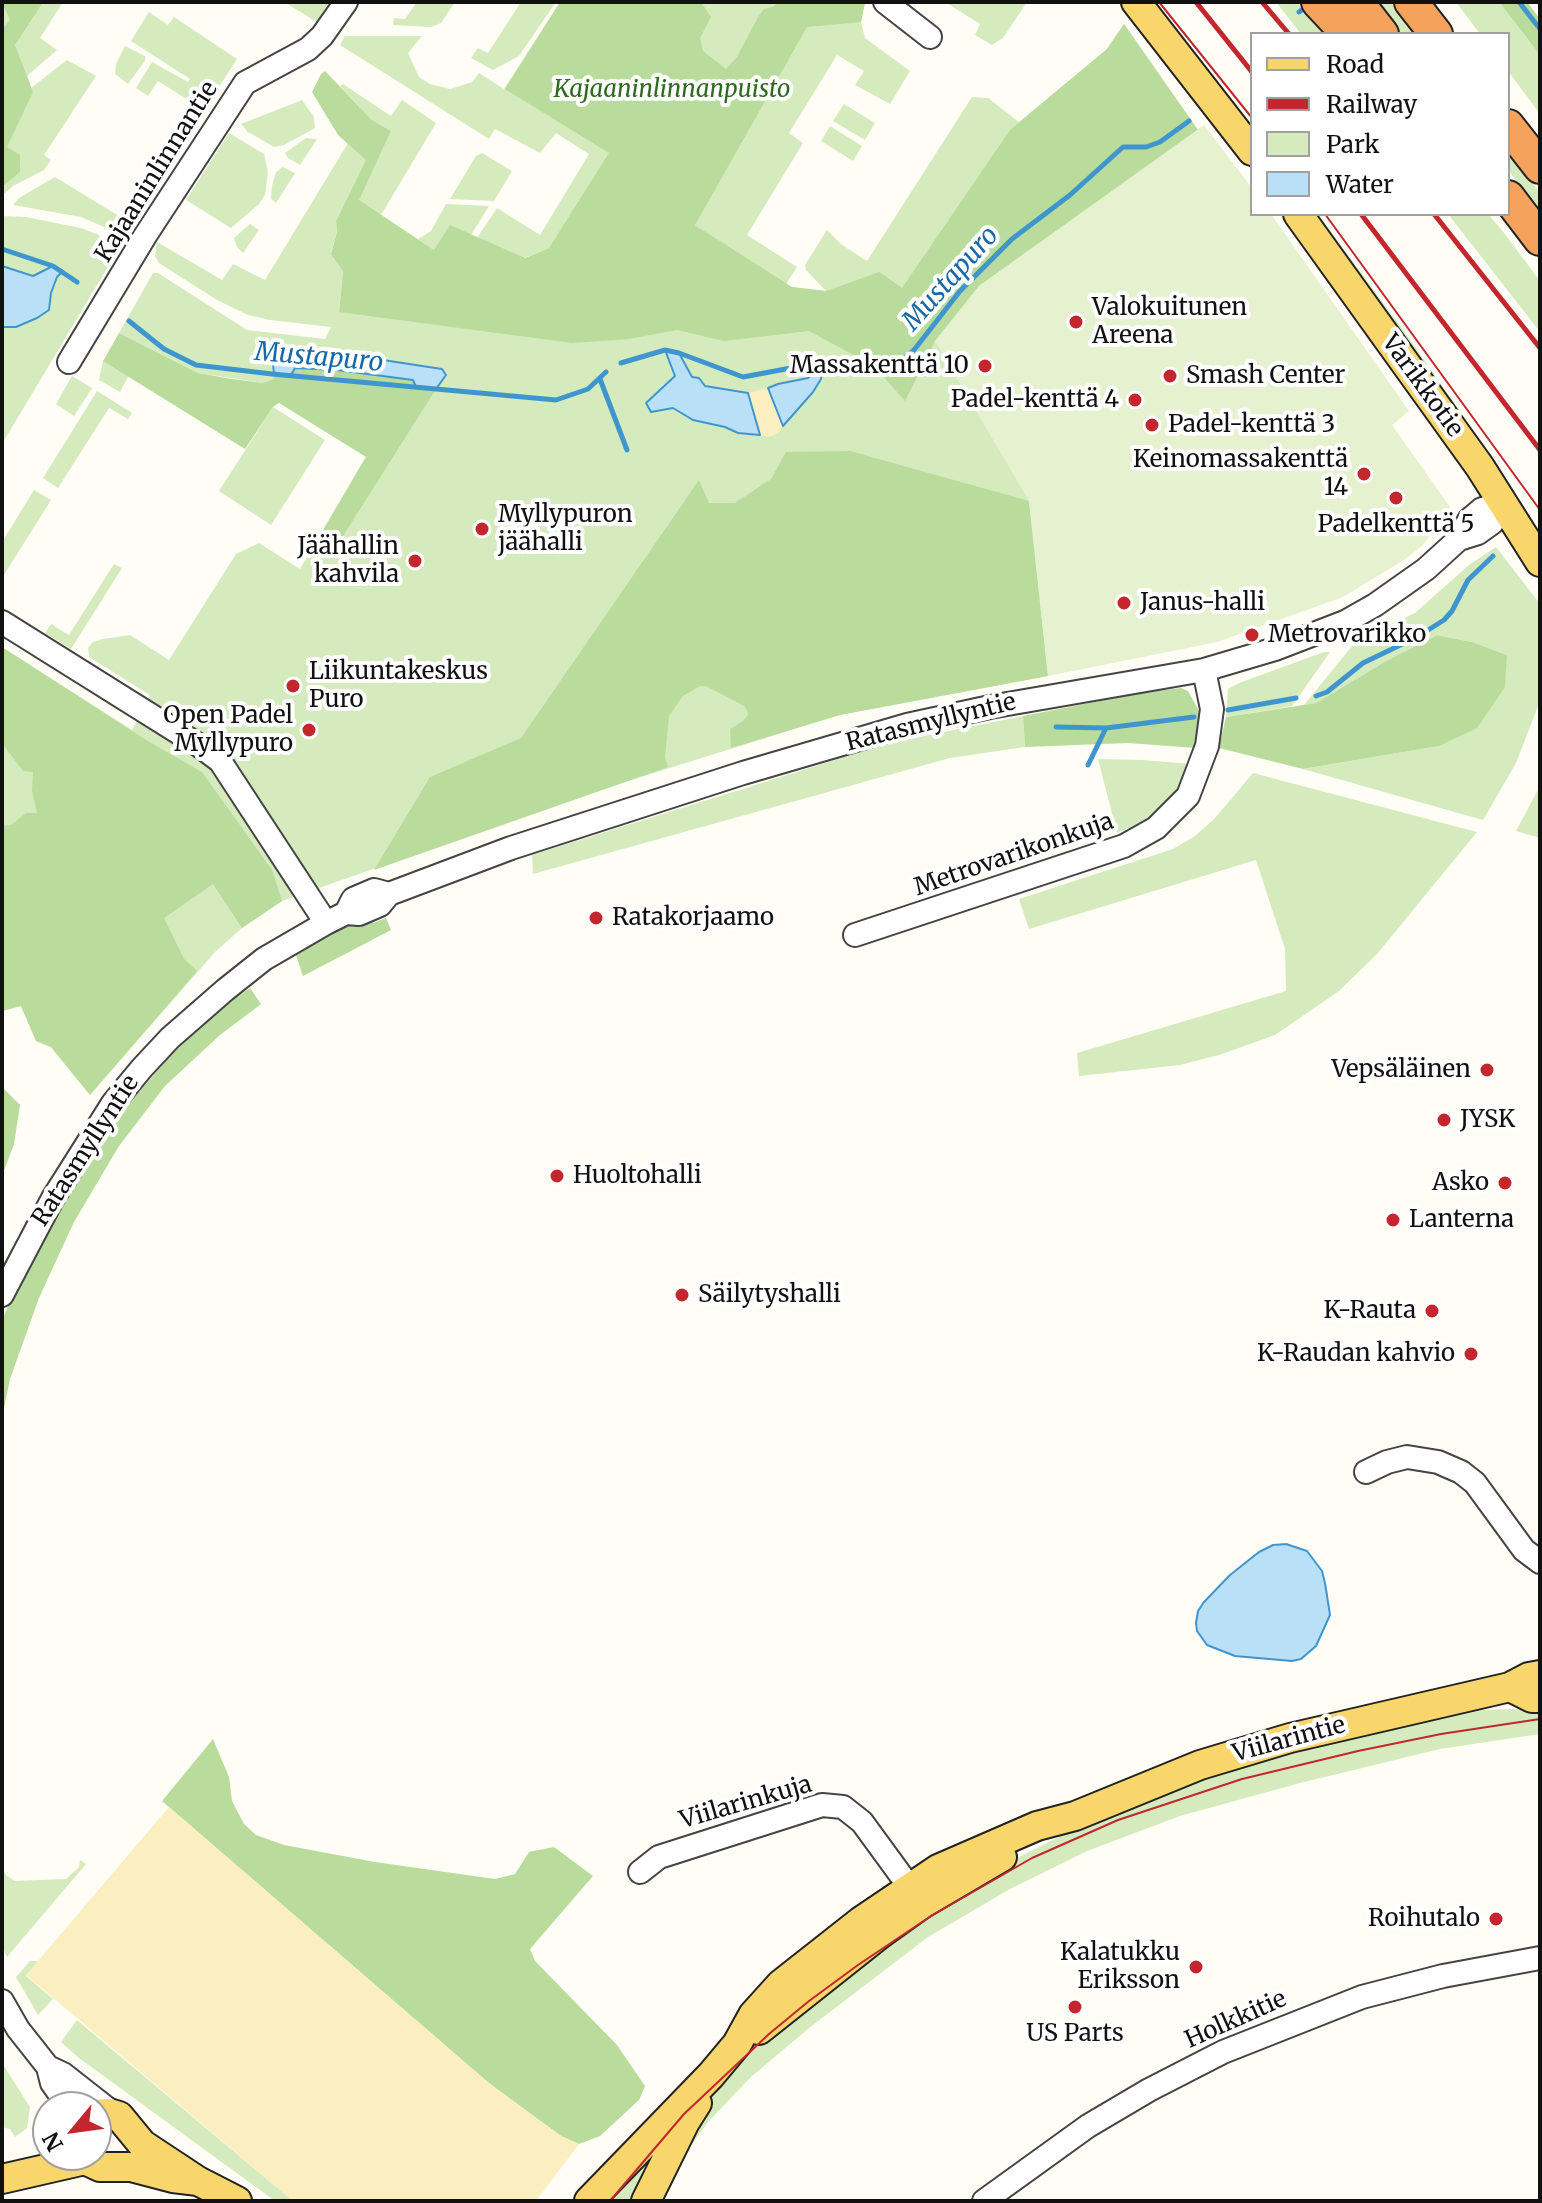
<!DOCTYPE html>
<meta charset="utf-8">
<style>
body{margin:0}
#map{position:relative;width:1542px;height:2203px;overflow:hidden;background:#fffdf5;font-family:Merriweather,serif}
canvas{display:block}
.frame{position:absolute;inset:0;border:4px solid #111;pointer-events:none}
.legend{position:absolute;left:1250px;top:32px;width:260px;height:184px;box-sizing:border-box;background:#fff;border:2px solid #a0a0a0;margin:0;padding:10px 14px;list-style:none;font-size:24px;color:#111}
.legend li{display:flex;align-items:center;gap:16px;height:40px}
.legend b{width:40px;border:2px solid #a0a0a0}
.north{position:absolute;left:32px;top:2091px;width:80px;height:80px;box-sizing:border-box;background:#fff;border:2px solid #a0a0a0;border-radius:50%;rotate:241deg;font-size:22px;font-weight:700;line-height:32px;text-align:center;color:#111}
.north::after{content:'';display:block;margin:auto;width:28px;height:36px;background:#c4262e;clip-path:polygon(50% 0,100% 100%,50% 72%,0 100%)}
</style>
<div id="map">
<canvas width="1542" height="2203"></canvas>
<div class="frame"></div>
<ul class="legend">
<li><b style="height:10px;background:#f9d66b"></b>Road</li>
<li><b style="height:10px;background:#c4262e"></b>Railway</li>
<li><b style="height:22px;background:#d5ebbd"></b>Park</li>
<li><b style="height:22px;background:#b9e0f7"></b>Water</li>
</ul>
<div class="north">N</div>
</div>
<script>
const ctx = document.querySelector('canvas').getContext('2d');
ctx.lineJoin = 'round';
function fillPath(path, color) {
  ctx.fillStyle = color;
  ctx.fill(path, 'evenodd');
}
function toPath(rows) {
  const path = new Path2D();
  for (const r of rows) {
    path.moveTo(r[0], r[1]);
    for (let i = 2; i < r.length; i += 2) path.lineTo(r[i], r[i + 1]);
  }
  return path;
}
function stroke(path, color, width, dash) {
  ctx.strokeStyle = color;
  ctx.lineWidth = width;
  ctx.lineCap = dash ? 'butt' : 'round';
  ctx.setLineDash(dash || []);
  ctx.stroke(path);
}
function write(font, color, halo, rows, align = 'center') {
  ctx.font = font + ' Merriweather,serif';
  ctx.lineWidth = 8;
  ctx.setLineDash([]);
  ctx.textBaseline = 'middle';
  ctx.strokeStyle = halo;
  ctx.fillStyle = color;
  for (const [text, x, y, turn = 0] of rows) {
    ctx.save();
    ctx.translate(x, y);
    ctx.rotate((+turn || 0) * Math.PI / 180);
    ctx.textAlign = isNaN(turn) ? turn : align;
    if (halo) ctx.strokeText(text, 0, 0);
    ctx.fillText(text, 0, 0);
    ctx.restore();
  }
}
fillPath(toPath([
 [2,2,63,2,40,38,57,50,27,76,31,88,67,60,96,76,44,155,51,160,44,170,13,186,2,196],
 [284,2,329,2,317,22],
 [417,2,455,2,441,23,431,27,393,25,394,18,405,19],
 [521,2,552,2,554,5,519,56,493,70,471,58,478,48,488,53],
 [560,2,865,2,861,22,865,38,910,71,890,104,855,85,864,71,837,55,789,133,803,143,747,235,797,267,786,284,695,225,549,248,524,258,477,238,497,208,540,235,589,154,556,133,540,153,495,129,489,139,340,45,345,36,422,36,408,53,419,77,430,84,450,89,472,82,479,73,504,89],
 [945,2,1027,2,1003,38,992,45,975,35,980,24],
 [1276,2,1306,2,1335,34,1301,34],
 [1377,2,1392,2,1417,34,1402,34],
 [1456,2,1499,2,1540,55,1540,114,1508,71,1508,34,1480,34],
 [149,12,168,25,174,17,237,59,204,110,158,81,148,96,136,88,152,62,188,82,190,79,131,41],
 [1124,24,1198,130,979,286,1045,385,1037,572,1048,676,839,715,590,793,282,901,242,928,215,952,90,1095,51,1047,36,1041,21,1006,2,1011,2,647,132,730,150,695,89,657,88,648,93,642,103,639,130,635,169,660,236,554,259,543,300,569,419,366,350,355,287,349,278,350,272,362,274,379,270,382,263,383,198,373,119,333,153,273,158,273,247,330,325,339,331,327,270,320,248,315,217,300,159,263,155,256,157,242,222,280,233,264,265,280,348,143,367,159,336,221,337,232,331,253,343,270,339,312,792,287,826,291,806,270,805,265,827,230,842,245,867,261,972,97,988,98,1019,122,1107,49],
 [125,46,145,56,145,61,128,84,115,74,116,64],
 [343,84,391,116,402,100,436,123,381,215,358,200,391,131,372,120,340,86],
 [302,100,314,117,315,128,284,145,274,147,248,132,241,124],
 [844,104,875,123,865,140,833,121],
 [830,126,862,146,853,161,821,141],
 [229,133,264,154,268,173,265,195,259,204,231,228,186,200],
 [306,138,317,139,300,165,288,158,285,153],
 [1508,150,1540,193,1540,212,1508,170],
 [482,153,512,171,494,201,450,199,476,156],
 [283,167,295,173,276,203,271,199,272,186,276,172],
 [55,177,132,224,128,231,124,234,118,233,81,217,13,205,19,198],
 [446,204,489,206,471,235,450,226,435,251,418,239,431,231],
 [1311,214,1318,214,1406,334,1455,404,1449,408],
 [1448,214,1488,214,1501,229,1540,281,1540,332],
 [2,216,26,217,81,228,99,235,118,250,2,444],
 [250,224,259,230,243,253,237,247,234,238],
 [103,361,129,375,120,392,99,380],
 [72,376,92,388,74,416,56,404],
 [97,391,132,413,128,419,109,408,58,488,43,478],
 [273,407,325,440,271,525,219,491],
 [34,490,51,500,2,578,2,542],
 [1496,547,1540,604,1540,701,1516,763,1483,820,1303,769,1439,746,1507,655,1472,642,1437,635,1386,661,1316,703,1304,705,1357,640,1415,613,1469,565],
 [114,564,122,568,71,649,45,633,51,624,69,635],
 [1324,652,1330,652,1292,706,1226,717,1228,689,1239,683],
 [1023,716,1025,747,950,758,533,874,532,855,889,743],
 [1098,759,1142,760,1191,764,1185,780,1171,802,1153,817,1117,833],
 [1253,773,1477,832,1377,954,1339,991,1275,1035,1219,1055,1180,1065,1079,1076,1077,1053,1286,991,1285,949,1256,860,1029,929,1019,899,1173,849,1195,836,1215,818],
 [1540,786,1540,838,1516,831],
 [1540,1708,1540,1734,1440,1749,1300,1783,1180,1816,1087,1851,1010,1889,928,1937,809,2028,751,2077,708,2122,682,2158,696,2114,731,2064,800,2004,1009,1862,1105,1814,1210,1773,1451,1711],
 [80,1860,86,1864,7,1957,2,1946,2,1868,6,1875,15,1881,66,1879,79,1867],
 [30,1961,38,1961,26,1976,53,1999,38,2015,16,1977],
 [77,2020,293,2201,275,2201,79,2058,61,2042],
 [2,2063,30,2107,27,2128,15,2137,10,2129,2,2127],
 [678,2109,638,2201,593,2201]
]), '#d5ebbd');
fillPath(toPath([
 [2,2,43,2,15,45,33,92,7,147,20,155,20,172,2,187,2,30,10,20],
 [560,2,701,2,711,17,700,38,703,51,726,69,737,57,758,17,764,9,773,7,778,2,865,2,861,22,807,27,695,225,792,287,826,291,879,272,902,288,1010,130,1107,49,1124,24,1198,130,979,286,935,341,905,401,874,366,809,331,724,341,677,330,629,339,572,343,339,312,343,271,331,254,337,232,336,221,366,160,338,135,312,92,321,74,325,71,372,120,391,131,359,200,434,250,450,225,525,258,549,248,609,153,505,89],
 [1499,2,1527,2,1540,19,1540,55],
 [119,333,198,373,232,379,263,383,274,379,274,374,291,375,295,368,337,370,413,380,416,387,436,389,336,547,319,537,366,457,279,403,273,407,245,449,103,361],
 [850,451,1029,501,1048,676,840,715,731,748,730,729,743,721,748,715,747,710,744,706,706,686,700,686,683,696,669,716,665,757,668,767,374,870,430,777,521,738,699,480,709,503,735,503,771,479,786,452],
 [1437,635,1472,642,1507,655,1505,687,1477,728,1439,746,1303,769,1219,748,1226,717,1316,703,1386,661],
 [2,647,146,740,202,772,272,870,282,901,242,928,213,884,164,918,184,959,197,971,90,1095,51,1047,36,1041,21,1006,2,1011,2,826,11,825,26,813,37,813,32,791,33,772,23,771,2,743],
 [1181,688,1188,691,1199,711,1201,725,1196,748,1128,743,1025,747,1023,716,1146,692],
 [369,917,373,923,386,918,391,930,303,976,295,952,325,936],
 [250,988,261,1004,220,1035,165,1086,119,1146,74,1222,39,1298,10,1379,2,1418,2,1320,26,1267,104,1137,128,1105,171,1055,223,1007],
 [2,1087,20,1105,14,1144,2,1176],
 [213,1739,229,1777,232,1801,244,1824,256,1835,284,1845,375,1862,495,1879,515,1874,529,1852,554,1847,593,1876,530,1949,535,1961,617,2045,645,2086,639,2100,600,2136,579,2144,561,2136,490,2084,162,1801]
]), '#b9dc9c');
fillPath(toPath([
 [768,388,783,426,778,433,769,437,760,435,748,393],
 [169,1807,490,2084,561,2136,579,2144,536,2201,293,2201,26,1975]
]), '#fbeec1');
fillPath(toPath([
 [1204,125,1252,188,1252,214,1271,214,1409,411,1392,425,1450,507,1423,545,1404,560,1343,597,1217,642,1048,676,1029,501,935,341,979,286]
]), '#e6f2cf');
const water = toPath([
 [2,266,33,276,53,266,63,271,57,277,51,293,49,310,37,318,16,327,2,327,2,266],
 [287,349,350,355,442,369,446,375,436,389,416,387,413,380,337,370,295,368,291,375,274,374,272,355,278,350,287,349],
 [665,350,679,353,692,377,699,378,705,386,748,393,760,435,738,433,725,427,693,420,673,408,651,412,646,403,675,376,665,350],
 [819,369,823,369,821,379,813,392,783,426,768,388,778,384,808,378,819,369],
 [1286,1544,1307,1551,1322,1571,1325,1583,1330,1615,1316,1646,1301,1659,1292,1661,1235,1656,1207,1645,1197,1631,1196,1623,1198,1611,1204,1602,1230,1575,1259,1552,1273,1545,1286,1544]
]);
fillPath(water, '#b9e0f7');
stroke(water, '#3f96cf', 2);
stroke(toPath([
 [1519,2,1540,29],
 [1299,12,1303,9],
 [2,249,53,266,77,282],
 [129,321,164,349,196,365,272,374,556,400,588,389,606,372],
 [621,363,665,350,679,353,743,377,791,368,866,369,887,367,901,361,914,350,960,291,1012,239,1070,195,1123,147,1146,147,1160,142,1189,121],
 [600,379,627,450],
 [1316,696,1327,692,1363,663,1417,637,1444,620,1452,611,1468,580,1493,556],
 [1228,710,1296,698],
 [1056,727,1106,728,1194,717],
 [1088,765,1106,728]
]), '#3f96cf', 5);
const minor = toPath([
 [885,2,930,37],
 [69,362,145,236,245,83,308,49,322,36,346,2],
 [1459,539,1478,533,1492,523,1504,503],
 [2,622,200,746,220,761,326,923],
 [346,913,353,899,374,890,389,894],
 [855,935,1124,846,1156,828,1188,796,1207,746,1212,709,1204,670],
 [2,1295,53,1198,113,1103,142,1068,170,1038,225,990,264,959,326,923,346,913,359,914,380,905,389,894,511,848,743,773,907,725,990,707,1204,670,1275,649,1345,622,1375,605,1426,569,1459,539,1469,520,1482,509,1504,503],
 [1366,1472,1387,1462,1407,1457,1438,1462,1461,1472,1475,1483,1524,1550,1540,1562],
 [640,1872,659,1857,822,1805,843,1807,862,1822,919,1900],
 [2,2001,18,2029,48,2067,63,2074,114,2114],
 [48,2067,52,2083,69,2107],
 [984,2201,1088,2126,1149,2090,1223,2052,1362,1997,1443,1976,1540,1958]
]);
const major = toPath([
 [1136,2,1252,151],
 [1298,214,1480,467,1540,562],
 [1510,1687,1532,1698,1540,1698],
 [759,2030,880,1934,922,1904,1002,1857],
 [96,2114,109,2113,119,2116,142,2144,198,2181,237,2201],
 [2,2179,85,2160,100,2167,131,2167,173,2178,198,2181],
 [589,2201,711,2075,737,2044,753,2015,781,1984,861,1921,938,1869,1037,1826,1075,1816,1200,1765,1290,1738,1510,1687,1529,1677,1540,1675],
 [646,2201,685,2122,697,2103]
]);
const highway = toPath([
 [1318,2,1348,34],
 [1357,2,1382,34],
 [1411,2,1436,34],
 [1508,126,1540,167],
 [1508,197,1540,239]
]);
stroke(minor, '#444', 26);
stroke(major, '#222', 32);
stroke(highway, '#222', 36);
stroke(minor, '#fff', 22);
stroke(major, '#f9d66b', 28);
stroke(highway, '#f5a25d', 32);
stroke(toPath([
 [1159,2,1252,118],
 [1325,214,1540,510],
 [610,2201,684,2114,769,2034,809,2001,858,1965,931,1916,1032,1858,1118,1820,1242,1779,1358,1751,1441,1734,1540,1719]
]), '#c4262e', 2);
stroke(toPath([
 [1196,2,1252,72],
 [1262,2,1289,34],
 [1361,214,1540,450],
 [1434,214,1540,348]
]), '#c4262e', 5);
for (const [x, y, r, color] of [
 [1076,322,8,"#c4262e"],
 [985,366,8,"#c4262e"],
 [1170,376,8,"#c4262e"],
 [1135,400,8,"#c4262e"],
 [1152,425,8,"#c4262e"],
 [1364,474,8,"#c4262e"],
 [1396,498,8,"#c4262e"],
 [482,529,8,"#c4262e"],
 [415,561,8,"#c4262e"],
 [1124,603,8,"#c4262e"],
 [1252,635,8,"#c4262e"],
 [293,686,8,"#c4262e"],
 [309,730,8,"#c4262e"],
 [596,918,8,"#c4262e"],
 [1487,1070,8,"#c4262e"],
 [1444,1120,8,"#c4262e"],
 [557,1176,8,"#c4262e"],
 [1505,1183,8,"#c4262e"],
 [1393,1220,8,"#c4262e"],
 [682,1295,8,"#c4262e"],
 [1432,1311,8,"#c4262e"],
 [1471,1354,8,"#c4262e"],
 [1496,1919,8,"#c4262e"],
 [1196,1967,8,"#c4262e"],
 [1075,2007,8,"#c4262e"]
]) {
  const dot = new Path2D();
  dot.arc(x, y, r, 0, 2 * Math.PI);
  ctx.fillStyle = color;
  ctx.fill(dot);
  stroke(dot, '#fff', 3);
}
write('italic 24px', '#2f6b1f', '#fff', [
 ["Kajaaninlinnanpuisto",672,90]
]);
write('24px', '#111', '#fff', [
 ["Kajaaninlinnantie",157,172,-58],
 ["Varikkotie",1422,386,54],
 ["Ratasmyllyntie",931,723,-14],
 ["Metrovarikonkuja",1014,855,-19],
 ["Ratasmyllyntie",86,1151,-57],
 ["Viilarintie",1289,1740,-15],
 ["Viilarinkuja",746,1803,-16],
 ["Holkkitie",1236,2020,-24]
]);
write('24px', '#111', '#fff', [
 ["Valokuitunen",1092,308],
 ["Areena",1092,336],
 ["Massakenttä 10",969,366,"right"],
 ["Smash Center",1186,376],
 ["Padel-kenttä 4",1119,400,"right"],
 ["Padel-kenttä 3",1168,425],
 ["Keinomassakenttä",1348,460,"right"],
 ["14",1348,488,"right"],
 ["Myllypuron",498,515],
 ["jäähalli",498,543],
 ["Padelkenttä 5",1396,525,"center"],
 ["Jäähallin",399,547,"right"],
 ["kahvila",399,575,"right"],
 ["Janus-halli",1140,603],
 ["Metrovarikko",1268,635],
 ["Liikuntakeskus",309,672],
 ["Puro",309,700],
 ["Open Padel",293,716,"right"],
 ["Myllypuro",293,744,"right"],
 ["Ratakorjaamo",612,918],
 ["Vepsäläinen",1471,1070,"right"],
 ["JYSK",1460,1120],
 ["Huoltohalli",573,1176],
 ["Asko",1489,1183,"right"],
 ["Lanterna",1409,1220],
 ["Säilytyshalli",698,1295],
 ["K-Rauta",1416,1311,"right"],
 ["K-Raudan kahvio",1455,1354,"right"],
 ["Roihutalo",1480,1919,"right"],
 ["Kalatukku",1180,1953,"right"],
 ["Eriksson",1180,1981,"right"],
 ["US Parts",1075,2034,"center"]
], 'left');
write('italic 26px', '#1768a6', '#fff', [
 ["Mustapuro",951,279,-48],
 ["Mustapuro",319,358,5]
]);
</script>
